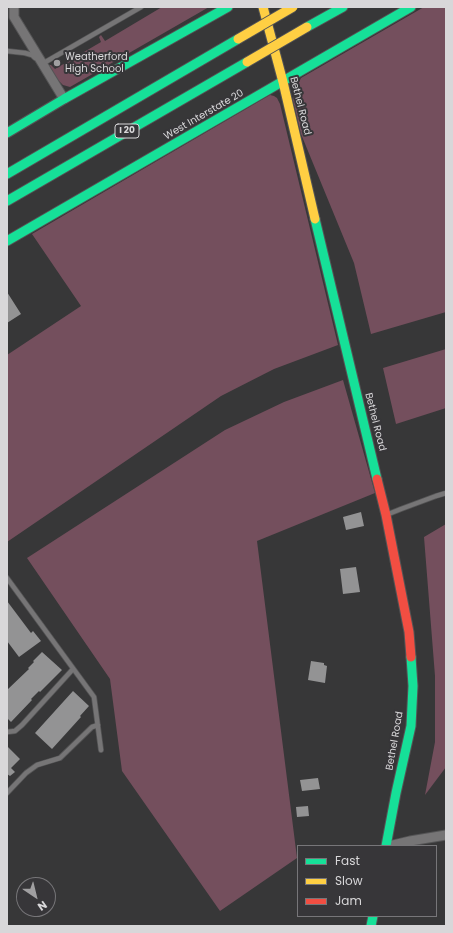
<!DOCTYPE html>
<style>
body{margin:0}
#map{position:relative;width:453px;height:933px;overflow:hidden;background:#373738;font-family:Poppins,sans-serif}
canvas{display:block}
.frame{position:absolute;inset:0;border:8px solid #d8d7d9;pointer-events:none}
.legend{position:absolute;left:297px;top:845px;width:140px;height:72px;box-sizing:border-box;background:#373639;border:1px solid #777679;margin:0;padding:5px 7px;list-style:none;font-size:12px;color:#d8d7d9}
.legend li{display:flex;align-items:center;gap:8px;height:20px}
.legend b{width:20px;border:1px solid #777679}
.north{position:absolute;left:16px;top:877px;width:40px;height:40px;box-sizing:border-box;background:#373639;border:1px solid #777679;border-radius:50%;rotate:145deg;font-size:11px;font-weight:700;line-height:16px;text-align:center;color:#d8d7d9}
.north::after{content:'';display:block;margin:auto;width:14px;height:18px;background:#a09fa1;clip-path:polygon(50% 0,100% 100%,50% 72%,0 100%)}
</style>
<div id="map">
<canvas width="453" height="933"></canvas>
<div class="frame"></div>
<ul class="legend">
<li><b style="height:5px;background:#16e098"></b>Fast</li>
<li><b style="height:5px;background:#ffcf43"></b>Slow</li>
<li><b style="height:5px;background:#f24e42"></b>Jam</li>
</ul>
<div class="north">N</div>
</div>
<script>
const ctx = document.querySelector('canvas').getContext('2d');
ctx.lineJoin = 'round';
function fillPath(path, color) {
  ctx.fillStyle = color;
  ctx.fill(path, 'evenodd');
}
function toPath(rows) {
  const path = new Path2D();
  for (const r of rows) {
    path.moveTo(r[0], r[1]);
    for (let i = 2; i < r.length; i += 2) path.lineTo(r[i], r[i + 1]);
  }
  return path;
}
function stroke(path, color, width, dash) {
  ctx.strokeStyle = color;
  ctx.lineWidth = width;
  ctx.lineCap = dash ? 'butt' : 'round';
  ctx.setLineDash(dash || []);
  ctx.stroke(path);
}
function write(font, color, halo, rows, align = 'center') {
  ctx.font = font + ' Poppins,sans-serif';
  ctx.lineWidth = 4;
  ctx.setLineDash([]);
  ctx.textBaseline = 'middle';
  ctx.strokeStyle = halo;
  ctx.fillStyle = color;
  for (const [text, x, y, turn = 0] of rows) {
    ctx.save();
    ctx.translate(x, y);
    ctx.rotate((+turn || 0) * Math.PI / 180);
    ctx.textAlign = isNaN(turn) ? turn : align;
    if (halo) ctx.strokeText(text, 0, 0);
    ctx.fillText(text, 0, 0);
    ctx.restore();
  }
}
fillPath(toPath([
 [162,7,209,7,70,87,63,85,57,79,49,65,51,65,55,69,101,42,99,37,101,35,105,41],
 [424,7,446,7,446,312,371,334,354,263,301,134,293,100,295,90,301,78],
 [270,95,274,96,277,98,280,104,338,345,274,369,221,396,7,542,7,355,81,306,32,234],
 [446,349,446,408,396,424,383,368],
 [343,380,375,493,257,541,297,858,220,911,122,771,110,679,27,558,225,430,284,402],
 [446,524,446,767,425,795,435,742,435,676,424,537]
]), '#744f5d');
fillPath(toPath([
 [7,292,21,314,7,323],
 [361,512,364,526,346,530,343,517],
 [356,567,360,592,343,594,340,569],
 [7,601,31,633,33,631,41,641,19,657,7,641],
 [42,652,62,670,40,692,39,691,31,699,32,700,11,722,7,718,7,690,29,669,28,668,34,662,33,661],
 [311,661,324,663,324,665,327,666,325,683,308,680],
 [73,691,89,706,80,716,81,717,52,749,35,733],
 [7,746,20,759,11,768,15,772,10,776,7,774],
 [318,778,320,789,302,791,300,780],
 [308,806,309,816,297,817,296,807]
]), '#939394');
const lane = toPath([
 [7,51,25,53,32,55,35,58],
 [42,64,141,7],
 [386,515,401,509,436,496,446,493],
 [7,578,94,697,101,750],
 [7,732,15,731,22,725,73,669],
 [7,793,26,773,37,765,60,758,92,727,98,725]
]);
const street = toPath([
 [14,7,14,17,64,99],
 [389,846,410,841,446,835]
]);
const fast = toPath([
 [307,27,343,7],
 [7,133,64,99,228,7],
 [7,174,238,39],
 [7,201,247,62],
 [315,219,377,479],
 [7,241,411,7],
 [386,846,396,793,411,726,413,686,411,657],
 [371,926,373,916]
]);
const slow = toPath([
 [263,7,283,82,315,219]
]);
const jam = toPath([
 [377,479,386,515,409,632,411,657]
]);
stroke(lane, '#545455', 6);
stroke(street, '#545455', 11);
stroke(fast, '#545455', 11);
stroke(slow, '#545455', 11);
stroke(jam, '#545455', 11);
stroke(lane, '#767576', 4.5);
stroke(street, '#767576', 9);
stroke(fast, '#16e098', 9);
stroke(slow, '#ffcf43', 9);
stroke(jam, '#f24e42', 9);
const slowBridge = toPath([
 [238,39,293,7],
 [247,62,307,27]
]);
stroke(slowBridge, '#545455', 11, []);
stroke(slowBridge, '#ffcf43', 9);
for (const [x, y, r, color] of [
 [57,63,4,"#a09fa1"]
]) {
  const dot = new Path2D();
  dot.arc(x, y, r, 0, 2 * Math.PI);
  ctx.fillStyle = color;
  ctx.fill(dot);
  stroke(dot, '#373639', 1.5);
}
for (const [x, y, w] of [
 [127,131,24]
]) {
  const box = new Path2D();
  box.roundRect(x - w / 2, y - 7, w, 14, 3);
  ctx.fillStyle = '#373639';
  ctx.fill(box);
  stroke(box, '#d8d7d9', 1);
}
write('bold 9px', '#d8d7d9', null, [
 ["I 20",127,131]
]);
write('10px', '#d8d7d9', '#373639', [
 ["Weatherford",65,57],
 ["High School",65,69]
], 'left');
write('10px', '#d8d7d9', '#373639', [
 ["Bethel Road",300,106,76],
 ["West Interstate 20",204,115,-30],
 ["Bethel Road",375,422,76],
 ["Bethel Road",395,741,-80]
]);
</script>
